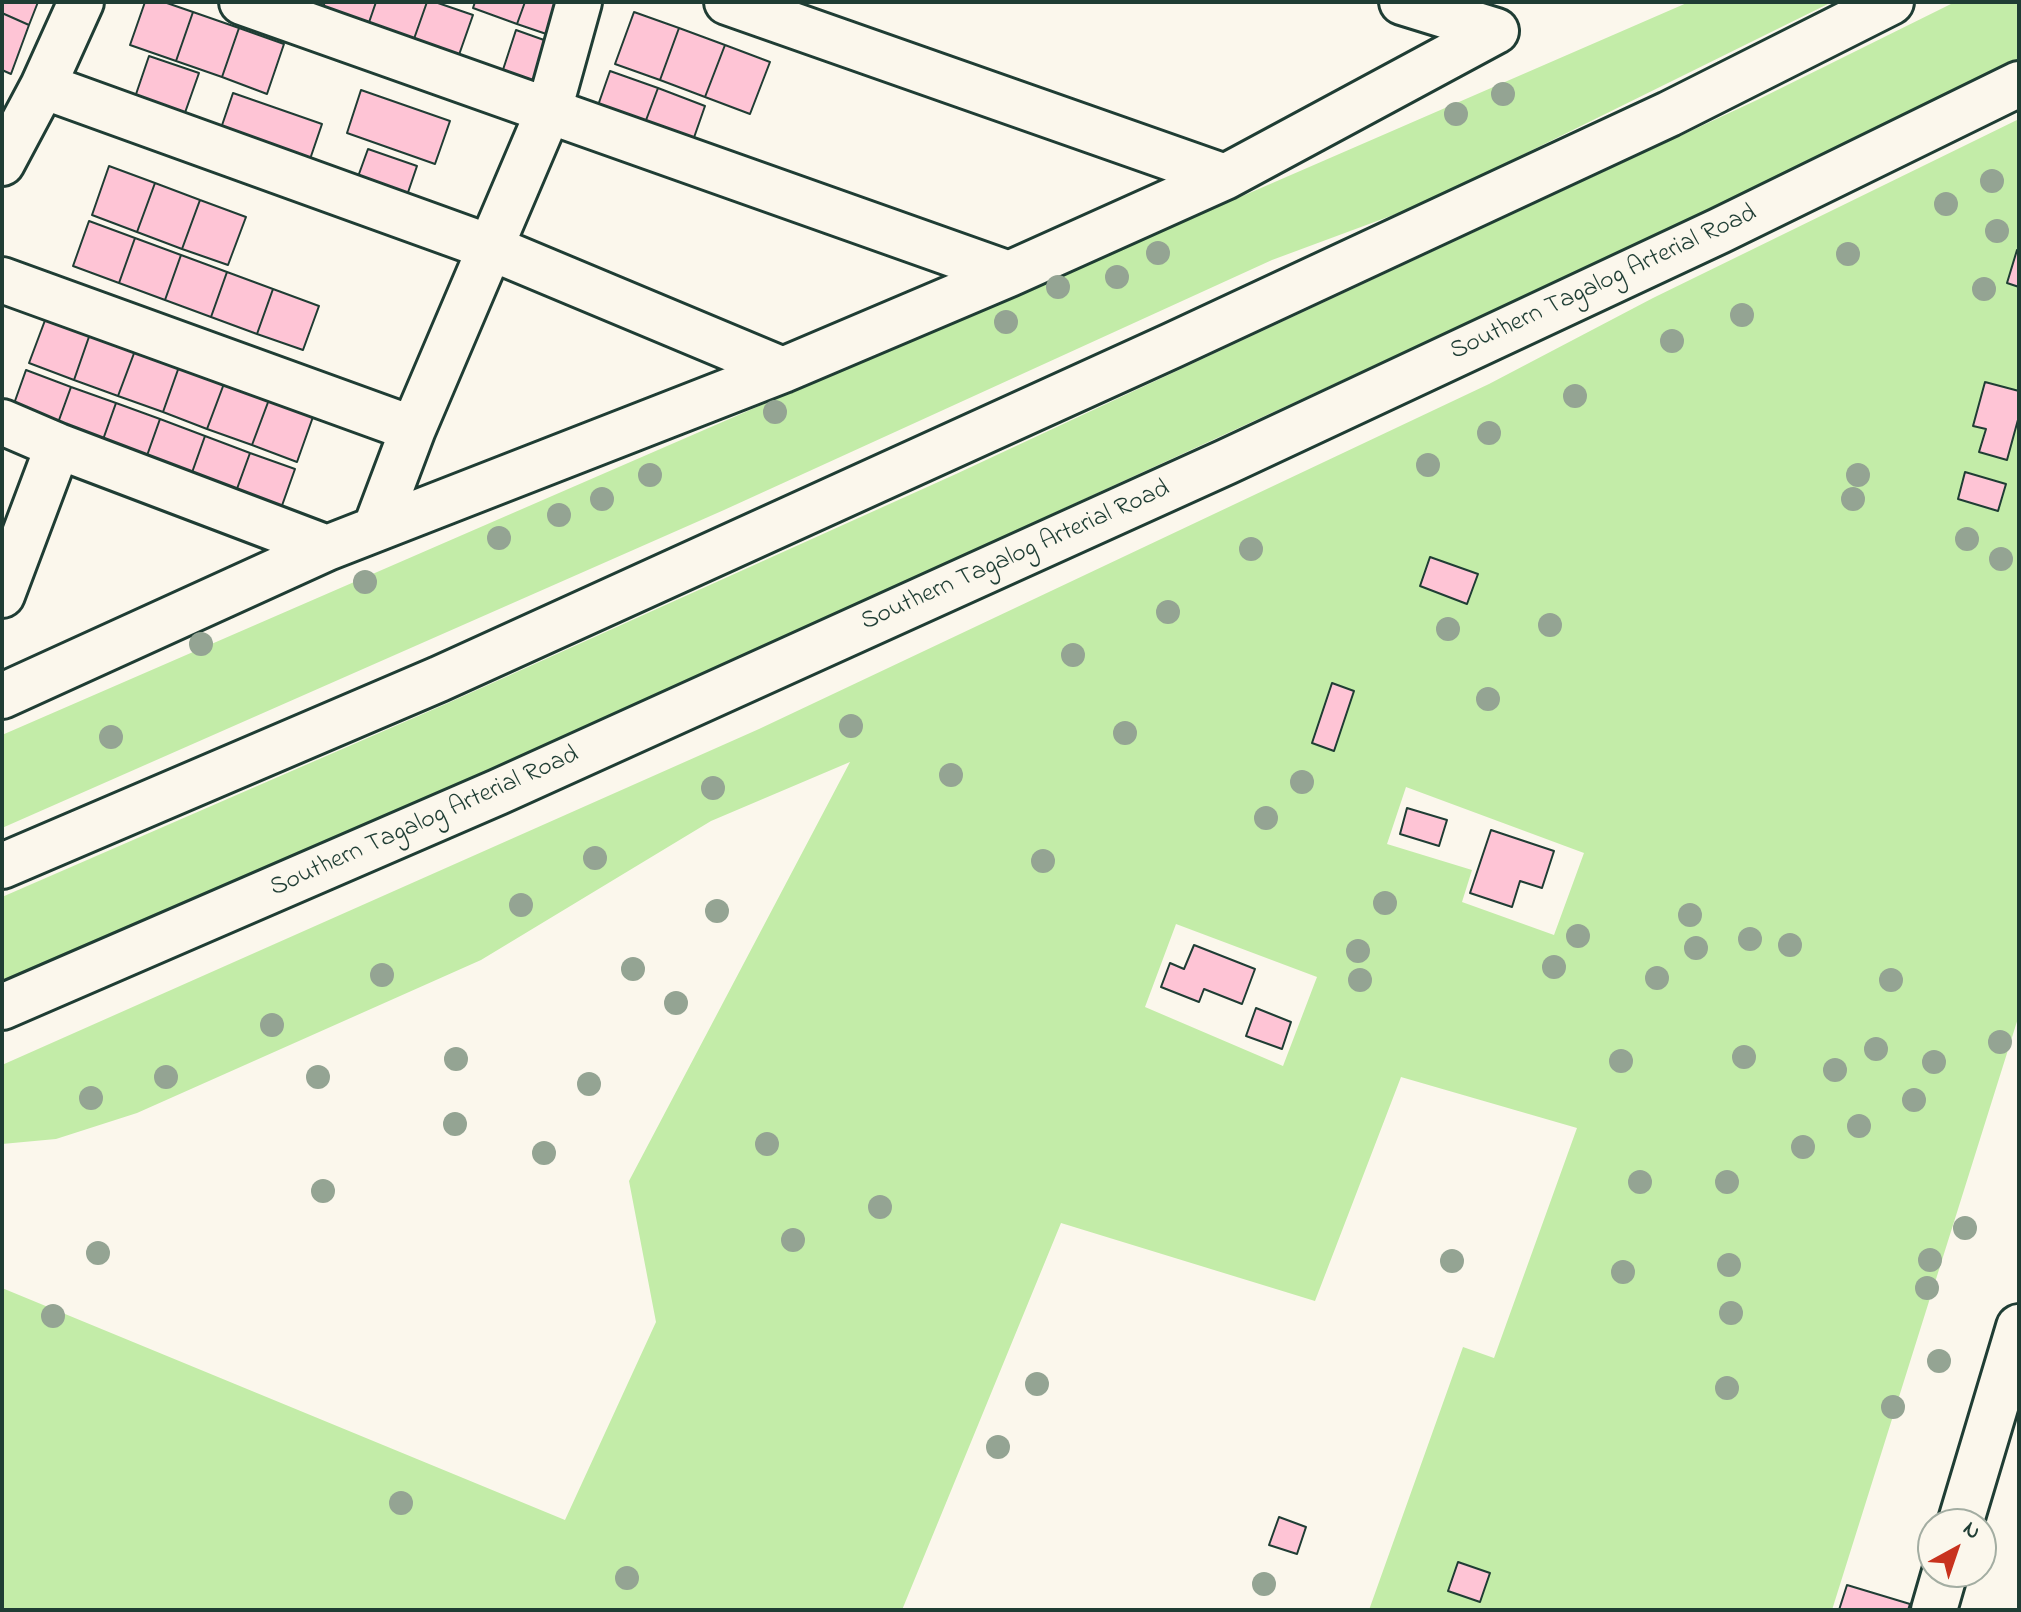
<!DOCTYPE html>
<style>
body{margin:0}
#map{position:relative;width:2021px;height:1612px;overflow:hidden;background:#fbf7ec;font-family:"Indie Flower",sans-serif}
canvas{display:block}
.frame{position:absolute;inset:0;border:4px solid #1f3d34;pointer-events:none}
.north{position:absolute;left:1917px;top:1508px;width:80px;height:80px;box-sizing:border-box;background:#fbf7ec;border:2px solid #a3ada2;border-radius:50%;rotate:40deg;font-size:22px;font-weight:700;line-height:32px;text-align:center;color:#1f3d34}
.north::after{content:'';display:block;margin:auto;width:28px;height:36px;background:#c8321e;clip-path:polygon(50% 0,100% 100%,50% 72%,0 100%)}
</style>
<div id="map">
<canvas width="2021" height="1612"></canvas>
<div class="frame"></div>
<div class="north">N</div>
</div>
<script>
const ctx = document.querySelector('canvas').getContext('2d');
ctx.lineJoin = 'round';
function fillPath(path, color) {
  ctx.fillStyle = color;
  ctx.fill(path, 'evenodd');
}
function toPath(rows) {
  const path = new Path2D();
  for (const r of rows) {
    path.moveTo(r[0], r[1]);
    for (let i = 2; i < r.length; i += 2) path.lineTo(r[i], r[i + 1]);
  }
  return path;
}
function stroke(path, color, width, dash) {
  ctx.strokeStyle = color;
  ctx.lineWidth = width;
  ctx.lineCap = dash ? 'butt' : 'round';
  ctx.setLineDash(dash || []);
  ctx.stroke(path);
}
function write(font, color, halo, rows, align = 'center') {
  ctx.font = font + ' "Indie Flower",sans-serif';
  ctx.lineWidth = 8;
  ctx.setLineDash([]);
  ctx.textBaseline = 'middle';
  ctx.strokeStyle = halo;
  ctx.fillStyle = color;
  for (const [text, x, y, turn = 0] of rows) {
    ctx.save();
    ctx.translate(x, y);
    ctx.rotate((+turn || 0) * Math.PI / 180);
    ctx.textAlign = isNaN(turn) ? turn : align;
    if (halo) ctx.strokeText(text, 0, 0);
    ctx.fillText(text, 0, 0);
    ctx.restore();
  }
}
fillPath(toPath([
 [1689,2,1832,2,1423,204,1272,260,724,510,2,828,2,735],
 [1955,2,2019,2,2019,59,1708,212,489,773,2,984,2,897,448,703,956,474,1757,100],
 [2019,119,2019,1015,1832,1610,1369,1610,1463,1347,1494,1358,1577,1128,1401,1077,1315,1301,1061,1223,902,1610,2,1610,2,1288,565,1520,656,1322,629,1181,850,762,711,821,481,960,137,1113,56,1139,2,1144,2,1065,759,729,1489,384,1653,298],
 [1406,787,1584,853,1554,935,1462,902,1472,870,1387,844],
 [1176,924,1317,977,1283,1066,1145,1007]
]), '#c3eca8');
const building = toPath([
 [2,2,38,2,29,25,2,13,2,2],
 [145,2,164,2,193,12,176,61,130,45,145,2],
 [325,2,376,2,364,37,318,21,325,2],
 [376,2,427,2,409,53,364,37,376,2],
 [427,2,435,2,473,15,454,69,409,53,427,2],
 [475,2,525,2,517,24,473,8,475,2],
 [525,2,574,2,561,39,517,24,525,2],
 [193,12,239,28,222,77,176,61,193,12],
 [634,12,679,28,660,80,615,64,634,12],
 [2,13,29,25,11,74,2,70,2,13],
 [239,28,284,44,267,94,222,77,239,28],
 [679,28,725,45,705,97,660,80,679,28],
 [516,30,558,45,539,99,498,85,516,30],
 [725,45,770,62,750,114,705,97,725,45],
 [149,56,199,73,181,124,132,106,149,56],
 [610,71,658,88,642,131,595,114,610,71],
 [658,88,705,106,690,149,642,131,658,88],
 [361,90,450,121,435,164,347,133,361,90],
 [233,93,322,124,307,168,218,137,233,93],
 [368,149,417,166,401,213,351,196,368,149],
 [109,166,155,183,137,232,92,215,109,166],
 [155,183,200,200,182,249,137,232,155,183],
 [200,200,246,217,228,265,182,249,200,200],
 [89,221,135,238,119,283,73,266,89,221],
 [135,238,181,255,165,300,119,283,135,238],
 [2017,250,2019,250,2019,287,2007,283,2017,250],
 [181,255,227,272,211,317,165,300,181,255],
 [227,272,273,289,257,334,211,317,227,272],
 [273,289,319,306,303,350,257,334,273,289],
 [47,315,91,331,74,380,29,363,47,315],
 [91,331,136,348,118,396,74,380,91,331],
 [136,348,180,364,163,412,118,396,136,348],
 [180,364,225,381,207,429,163,412,180,364],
 [26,370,71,387,55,431,10,415,26,370],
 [225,381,270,397,252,445,207,429,225,381],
 [1985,382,2019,391,2019,416,2007,460,1979,452,1986,429,1973,426,1985,382],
 [71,387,116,403,100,448,55,431,71,387],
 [270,397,314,414,297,462,252,445,270,397],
 [116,403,160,419,144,464,100,448,116,403],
 [160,419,205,436,189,481,144,464,160,419],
 [205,436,250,453,234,497,189,481,205,436],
 [250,453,295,469,279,514,234,497,250,453],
 [1965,472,2006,484,1998,511,1958,499,1965,472],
 [1430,557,1478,574,1467,604,1420,586,1430,557],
 [1332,683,1354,691,1334,751,1312,743,1332,683],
 [1407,808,1447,820,1439,846,1400,834,1407,808],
 [1491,830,1554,851,1542,888,1520,881,1512,907,1470,893,1491,830],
 [1194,945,1255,969,1242,1004,1204,989,1199,1002,1161,987,1170,963,1184,969,1194,945],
 [1256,1008,1291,1022,1282,1049,1246,1036,1256,1008],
 [1279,1517,1306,1527,1297,1554,1269,1545,1279,1517],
 [1458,1562,1490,1573,1480,1602,1448,1591,1458,1562],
 [1847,1585,1910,1604,1908,1610,1839,1610,1847,1585]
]);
fillPath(building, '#fec4d5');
stroke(building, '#1f3d34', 2);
const minor = toPath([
 [242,2,1009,274],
 [727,2,1225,177],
 [1402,2,1496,31],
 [43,86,489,247,783,370],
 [2,163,43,86,81,2],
 [2,280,413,429],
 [2,422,58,446,327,548],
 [376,527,413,429,549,110,579,2],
 [2,595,58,446],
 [2,696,327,548,783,370,1009,274,1225,177,1496,31],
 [1960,1524,2019,1327],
 [1934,1610,1945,1572]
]);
const highway = toPath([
 [2,866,439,679,1171,346,1669,114,1891,2],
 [2,1007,498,792,1226,462,1719,231,2019,84]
]);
stroke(minor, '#1f3d34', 50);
stroke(highway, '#1f3d34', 50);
stroke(minor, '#fbf7ec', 44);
stroke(highway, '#fbf7ec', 44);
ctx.fillStyle = '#94a493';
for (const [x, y] of [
 [1503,94],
 [1456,114],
 [1992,181],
 [1946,204],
 [1997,231],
 [1158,253],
 [1848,254],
 [1117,277],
 [1058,287],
 [1984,289],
 [1742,315],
 [1006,322],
 [1672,341],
 [1575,396],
 [775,412],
 [1489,433],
 [1428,465],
 [650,475],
 [1858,475],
 [602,499],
 [1853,499],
 [559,515],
 [499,538],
 [1967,539],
 [1251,549],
 [2001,559],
 [365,582],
 [1168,612],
 [1550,625],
 [1448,629],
 [201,644],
 [1073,655],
 [1488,699],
 [851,726],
 [1125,733],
 [111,737],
 [951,775],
 [1302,782],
 [713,788],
 [1266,818],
 [595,858],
 [1043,861],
 [1385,903],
 [521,905],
 [717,911],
 [1690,915],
 [1578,936],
 [1750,939],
 [1790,945],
 [1696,948],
 [1358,951],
 [1554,967],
 [633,969],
 [382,975],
 [1657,978],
 [1360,980],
 [1891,980],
 [676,1003],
 [272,1025],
 [2000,1042],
 [1876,1049],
 [1744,1057],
 [456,1059],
 [1621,1061],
 [1934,1062],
 [1835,1070],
 [166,1077],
 [318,1077],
 [589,1084],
 [91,1098],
 [1914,1100],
 [455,1124],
 [1859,1126],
 [767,1144],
 [1803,1147],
 [544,1153],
 [1640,1182],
 [1727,1182],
 [323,1191],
 [880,1207],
 [1965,1228],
 [793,1240],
 [98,1253],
 [1930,1260],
 [1452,1261],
 [1729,1265],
 [1623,1272],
 [1927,1288],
 [1731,1313],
 [53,1316],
 [1939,1361],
 [1037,1384],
 [1727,1388],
 [1893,1407],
 [998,1447],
 [401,1503],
 [627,1578],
 [1264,1584]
]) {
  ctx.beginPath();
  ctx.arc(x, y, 12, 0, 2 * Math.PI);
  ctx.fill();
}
write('26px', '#1f3d34', '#fbf7ec', [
 ["Southern Tagalog Arterial Road",1604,284,-25],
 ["Southern Tagalog Arterial Road",1016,557,-24],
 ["Southern Tagalog Arterial Road",425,823,-24]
]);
</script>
